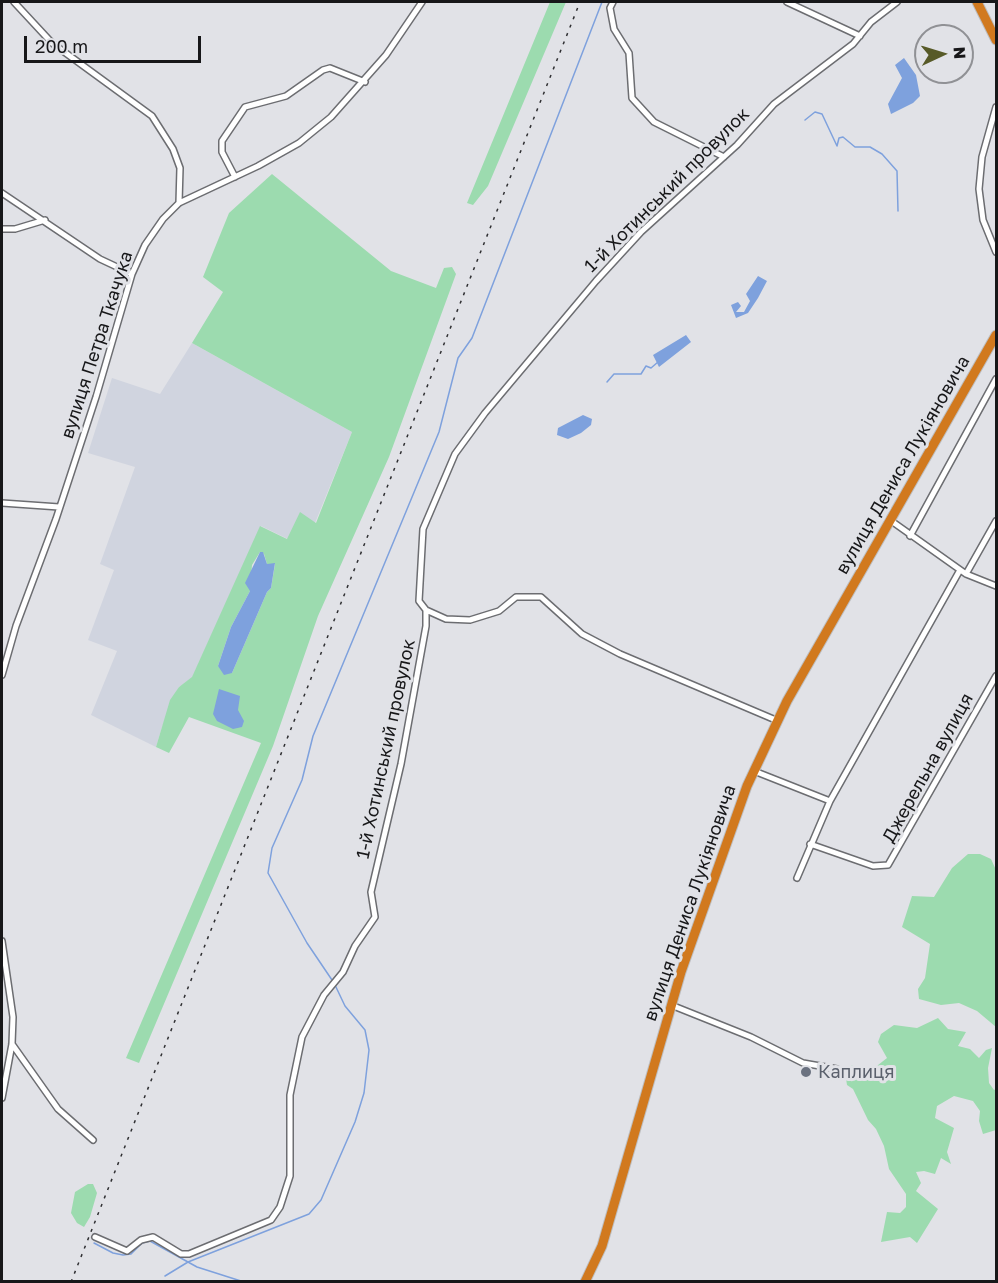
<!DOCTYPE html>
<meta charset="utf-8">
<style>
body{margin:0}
#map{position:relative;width:998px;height:1283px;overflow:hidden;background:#e1e2e7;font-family:"Golos Text",sans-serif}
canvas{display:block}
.frame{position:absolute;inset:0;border:3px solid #171719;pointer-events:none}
.north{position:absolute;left:914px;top:24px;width:60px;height:60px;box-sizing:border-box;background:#e1e2e7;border:2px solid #909195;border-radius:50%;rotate:86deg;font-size:16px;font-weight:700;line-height:24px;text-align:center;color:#171719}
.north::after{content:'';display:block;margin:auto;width:21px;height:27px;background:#575a28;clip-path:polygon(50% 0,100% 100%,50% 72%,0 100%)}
.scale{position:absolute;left:24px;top:36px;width:177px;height:27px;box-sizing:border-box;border:3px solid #171719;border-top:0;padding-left:8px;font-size:18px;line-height:21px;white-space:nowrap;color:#171719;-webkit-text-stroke:4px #e1e2e7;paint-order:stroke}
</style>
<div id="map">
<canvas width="998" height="1283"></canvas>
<div class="frame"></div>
<div class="north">N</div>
<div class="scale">200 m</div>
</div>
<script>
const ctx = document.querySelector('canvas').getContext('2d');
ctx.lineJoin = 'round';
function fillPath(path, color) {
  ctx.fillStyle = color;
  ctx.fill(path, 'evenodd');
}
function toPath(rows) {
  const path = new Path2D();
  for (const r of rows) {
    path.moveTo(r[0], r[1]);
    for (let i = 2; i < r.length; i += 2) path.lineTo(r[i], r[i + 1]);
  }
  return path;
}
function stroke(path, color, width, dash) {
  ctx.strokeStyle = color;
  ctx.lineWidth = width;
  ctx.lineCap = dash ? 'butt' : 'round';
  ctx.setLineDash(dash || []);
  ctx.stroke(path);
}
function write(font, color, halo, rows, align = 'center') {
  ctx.font = font + ' "Golos Text",sans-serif';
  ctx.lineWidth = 6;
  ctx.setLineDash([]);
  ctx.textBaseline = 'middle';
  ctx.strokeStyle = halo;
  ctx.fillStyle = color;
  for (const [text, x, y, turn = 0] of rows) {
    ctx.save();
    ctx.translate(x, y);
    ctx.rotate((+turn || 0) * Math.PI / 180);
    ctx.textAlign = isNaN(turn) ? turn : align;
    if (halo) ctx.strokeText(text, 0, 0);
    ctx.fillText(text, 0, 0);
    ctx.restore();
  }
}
fillPath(toPath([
 [192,343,352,432,315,523,288,539,261,526,192,678,179,687,162,727,156,747,91,715,117,651,88,640,114,570,100,564,135,467,88,453,112,378,160,394]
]), '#d0d4df');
fillPath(toPath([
 [550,2,566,2,488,186,473,205,467,203],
 [272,174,391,271,436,288,444,268,452,267,456,274,389,457,318,616,273,746,139,1063,126,1058,261,743,189,717,169,753,156,747,170,700,179,687,192,677,260,526,287,539,300,512,316,523,352,432,192,343,223,292,203,277,229,213],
 [260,552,264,554,267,564,275,564,271,588,267,592,232,673,218,666,231,627,250,591,252,565],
 [968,854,980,854,991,859,996,870,996,1027,977,1011,959,1003,941,1005,919,999,918,989,925,978,930,944,902,927,912,896,934,897,952,868],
 [938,1018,948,1029,966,1032,958,1046,970,1049,979,1058,986,1050,992,1048,988,1068,989,1083,994,1090,996,1089,996,1130,983,1134,979,1121,980,1111,973,1101,954,1096,937,1106,935,1118,954,1128,947,1152,951,1164,941,1158,935,1174,924,1171,916,1172,921,1183,916,1191,938,1209,917,1243,910,1237,881,1242,887,1212,900,1213,906,1207,906,1194,889,1169,884,1146,876,1129,868,1120,853,1089,847,1085,845,1072,852,1065,869,1080,877,1079,873,1069,887,1058,878,1042,881,1034,894,1025,917,1028],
 [88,1184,93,1184,97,1193,90,1217,84,1227,77,1223,71,1213,75,1192]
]), '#9cdbaf');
fillPath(toPath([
 [904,58,916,75,920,96,913,103,891,114,888,104,902,78,895,65],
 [758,276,767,281,758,298,748,313,736,318,731,305,738,302,741,306,736,312,744,312,750,301,746,294],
 [686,335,691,342,659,367,653,355],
 [583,415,592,419,591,425,581,433,568,439,557,435,558,428],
 [260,552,263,552,267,564,275,563,271,588,267,592,232,673,224,675,218,666,231,627,250,591,245,583],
 [219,689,240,696,238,710,244,721,242,727,233,729,217,721,213,714]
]), '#7ea1dd');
stroke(toPath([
 [805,120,815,112,822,114,837,146,839,138,843,137,855,147,870,147,882,154,897,171,898,211],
 [607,382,614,374,641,374,646,366,651,368,658,362],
 [332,980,307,943,268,873,272,848,302,780,313,736,439,432,458,358,472,338,602,2],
 [94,1243,113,1253,123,1255,131,1254,142,1243,150,1241,197,1267,244,1282],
 [165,1276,188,1262,309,1214,321,1200,355,1122,364,1093,369,1050,365,1030,345,1006,335,985]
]), '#7ea1dd', 1.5);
const street = toPath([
 [14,2,52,43,152,116,173,149,180,168,179,203],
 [613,2,610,8,614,29,629,53,632,98,654,122,724,157],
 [787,2,860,36],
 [996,107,982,157,979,189,983,220,996,252],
 [235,177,222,152,222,141,245,107,286,96,323,70,330,68,365,82],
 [2,193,100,259,132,274],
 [2,229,15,229,45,220],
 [2,503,59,507],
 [890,520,966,574,996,586],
 [910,536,996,379],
 [966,574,996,521],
 [426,610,446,619,470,620,499,611,516,597,541,597,582,634,620,654,778,721],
 [2,675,16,626,56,519,96,397,132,274,145,245,163,219,179,203,258,166,299,143,331,117,386,55,422,2],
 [754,771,830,801],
 [810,844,873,866,888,865,996,676],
 [797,878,830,801,960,570],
 [2,941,13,1017,12,1044,2,1098],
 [671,1005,751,1037,803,1063,837,1069,840,1074],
 [12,1044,58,1109,93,1140],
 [95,1237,127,1251,141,1240,153,1237,181,1254,189,1254,271,1220,280,1207,290,1176,290,1095,302,1037,324,995,343,972,355,946,375,917,371,892,401,764,426,626,426,610,419,601,423,529,455,454,485,413,596,281,641,232,737,145,774,104,853,44,871,22,897,2]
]);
const highway = toPath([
 [977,2,996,40],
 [585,1282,602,1246,681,972,747,786,787,701,996,335]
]);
stroke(street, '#6c6d71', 8);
stroke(highway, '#bebebf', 11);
stroke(street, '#fff', 5);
stroke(highway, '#d1791e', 9);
stroke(toPath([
 [71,1282,580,2]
]), '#2f2f32', 1.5, [3, 6]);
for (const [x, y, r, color] of [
 [806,1072,6,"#6b7280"]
]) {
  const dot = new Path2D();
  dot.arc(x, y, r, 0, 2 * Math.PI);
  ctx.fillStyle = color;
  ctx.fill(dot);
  stroke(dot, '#e1e2e7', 2);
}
write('18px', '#171719', '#e1e2e7', [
 ["1-й Хотинський провулок",667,190,-45],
 ["вулиця Петра Ткачука",97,345,-72],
 ["вулиця Дениса Лукіяновича",903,465,-60],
 ["1-й Хотинський провулок",386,749,-78],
 ["Джерельна вулиця",928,768,-61],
 ["вулиця Дениса Лукіяновича",690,903,-71]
]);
write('18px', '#5b616d', '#e1e2e7', [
 ["Каплиця",818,1072]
], 'left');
</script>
